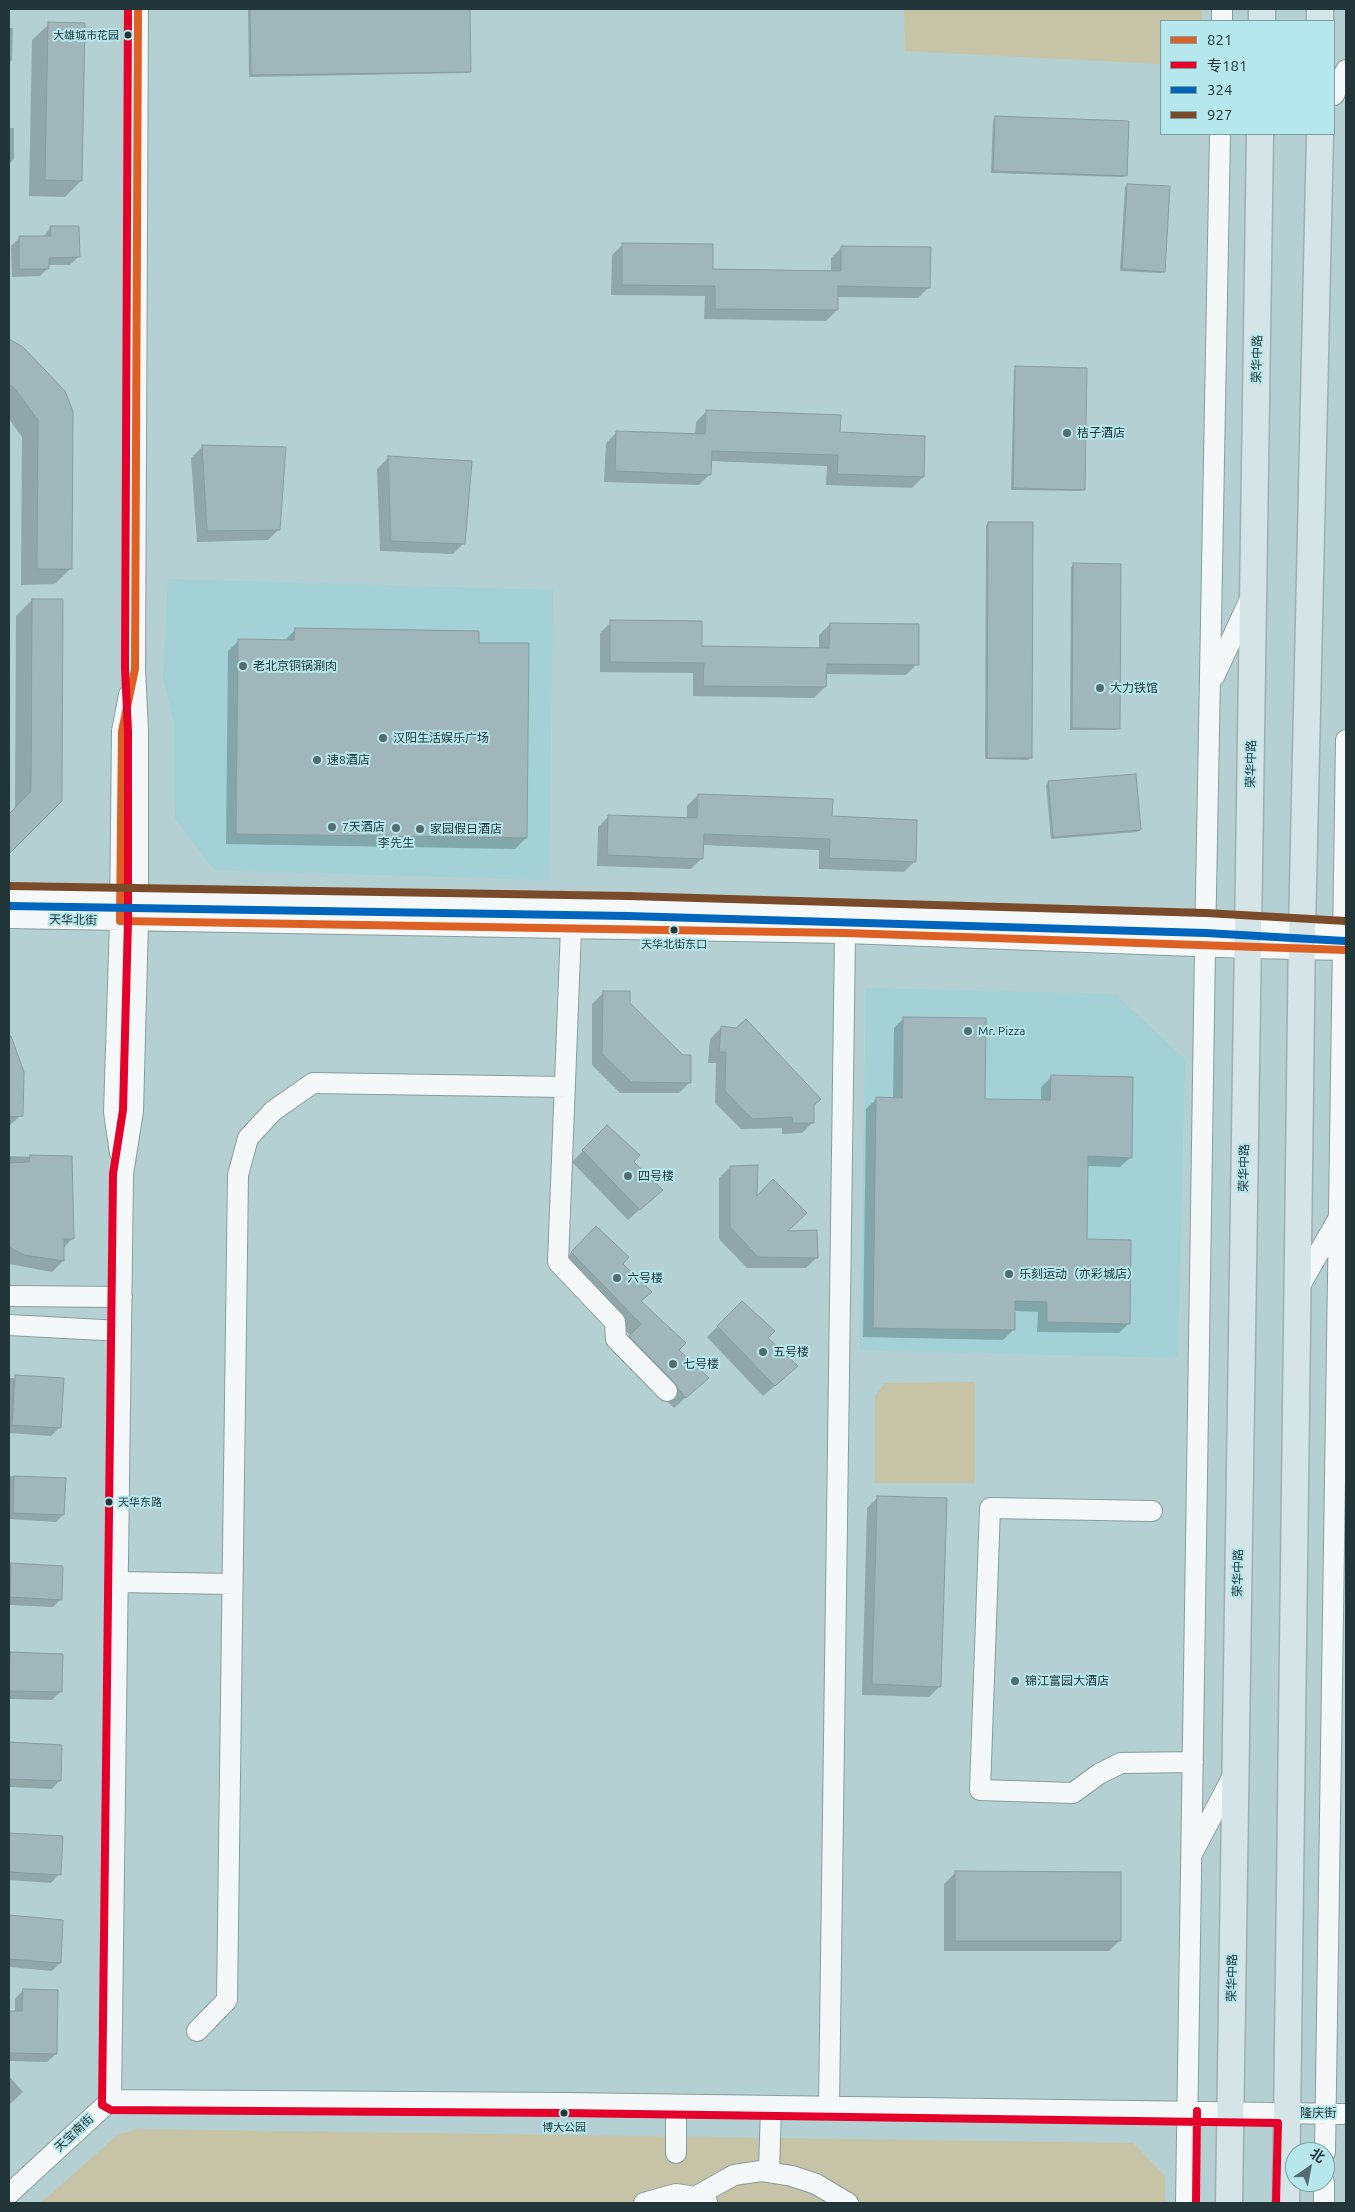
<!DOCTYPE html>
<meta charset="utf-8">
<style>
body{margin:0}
#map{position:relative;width:1355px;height:2212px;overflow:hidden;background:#b5d0d2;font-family:Ubuntu,"Noto Sans SC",sans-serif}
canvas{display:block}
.frame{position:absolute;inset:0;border:10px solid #223639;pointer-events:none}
.legend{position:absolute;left:1160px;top:20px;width:175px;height:115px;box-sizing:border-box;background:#b5e7ec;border:1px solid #7aa0a4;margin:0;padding:6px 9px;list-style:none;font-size:15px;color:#223639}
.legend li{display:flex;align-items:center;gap:10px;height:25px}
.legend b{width:25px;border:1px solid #7aa0a4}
.north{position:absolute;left:1285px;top:2142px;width:50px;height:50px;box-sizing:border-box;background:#b5e7ec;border:1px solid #7aa0a4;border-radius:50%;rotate:33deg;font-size:14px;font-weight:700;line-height:20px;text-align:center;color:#223639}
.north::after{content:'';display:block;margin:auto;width:18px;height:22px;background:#556c6f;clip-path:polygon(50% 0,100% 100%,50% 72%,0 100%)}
</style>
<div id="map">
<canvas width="1355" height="2212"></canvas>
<div class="frame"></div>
<ul class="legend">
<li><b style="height:6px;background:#dd6024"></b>821</li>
<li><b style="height:6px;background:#e4002b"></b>专181</li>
<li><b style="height:6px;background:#0065bd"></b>324</li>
<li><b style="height:6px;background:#7a4b2a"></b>927</li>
</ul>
<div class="north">北</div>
</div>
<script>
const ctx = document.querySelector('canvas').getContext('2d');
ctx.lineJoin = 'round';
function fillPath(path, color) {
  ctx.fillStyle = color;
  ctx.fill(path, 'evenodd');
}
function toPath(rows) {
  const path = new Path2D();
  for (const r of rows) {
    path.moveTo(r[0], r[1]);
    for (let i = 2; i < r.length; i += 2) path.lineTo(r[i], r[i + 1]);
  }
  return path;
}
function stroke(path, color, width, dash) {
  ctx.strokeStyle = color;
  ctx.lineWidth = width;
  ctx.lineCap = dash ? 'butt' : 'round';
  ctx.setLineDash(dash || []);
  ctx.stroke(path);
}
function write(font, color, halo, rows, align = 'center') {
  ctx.font = font + ' Ubuntu,"Noto Sans SC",sans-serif';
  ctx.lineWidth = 4;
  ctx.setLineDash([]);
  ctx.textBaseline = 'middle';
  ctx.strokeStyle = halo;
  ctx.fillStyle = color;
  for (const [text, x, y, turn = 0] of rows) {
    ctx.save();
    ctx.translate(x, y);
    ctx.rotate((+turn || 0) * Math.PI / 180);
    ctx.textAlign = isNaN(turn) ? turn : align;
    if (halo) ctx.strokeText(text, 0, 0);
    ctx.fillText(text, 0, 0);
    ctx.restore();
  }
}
fillPath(toPath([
 [168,579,553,590,549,880,214,870,175,819,174,723,163,678],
 [866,988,1115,994,1185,1059,1178,1358,860,1350]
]), '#a3d1d5');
fillPath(toPath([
 [904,9,1202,9,1202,21,1161,21,1161,64,905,51],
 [975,1382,975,1483,875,1483,875,1396,885,1383],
 [137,2129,1133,2143,1165,2176,1165,2203,41,2203,117,2135]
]), '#c6c3a7');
fillPath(toPath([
 [248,9,469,9,470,71,467,73,249,77],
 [49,24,81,181,65,197,29,196,32,40],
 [9,28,13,28,12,60,9,63],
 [995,117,1126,175,1123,177,991,173,993,120],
 [9,128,14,128,14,159,9,164],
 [1127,185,1163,271,1161,273,1120,271,1125,187],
 [51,227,78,257,70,265,48,265,48,268,40,276,12,277,11,246,20,237,43,237],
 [623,244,712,271,831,272,831,258,842,247,929,287,918,298,837,297,837,310,826,321,704,319,705,296,611,295,612,255],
 [9,341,23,348,71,568,55,584,21,585,22,437,9,419],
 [1016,368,1084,489,1082,491,1011,490,1014,370],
 [707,411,839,433,923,477,912,488,826,485,827,466,710,461,710,474,699,485,604,482,606,443,617,432,695,435,696,422],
 [202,447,279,529,268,540,197,542,191,458],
 [388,458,464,543,453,554,380,551,377,469],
 [988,523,1030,758,1028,760,985,759,986,526],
 [1074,564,1119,728,1116,730,1070,730,1071,567],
 [32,600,60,800,9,852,9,815,15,808,16,616],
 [611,622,700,648,819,649,819,635,830,624,917,664,906,675,825,674,825,687,814,698,693,696,693,673,600,672,600,633],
 [295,630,477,644,526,838,515,849,226,844,228,651,239,640,284,641],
 [1049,782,1140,830,1137,832,1051,839,1046,785],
 [698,795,831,817,915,861,904,872,819,869,819,850,702,845,702,858,691,869,597,866,598,827,609,816,687,819,687,806],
 [603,993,629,1004,690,1082,679,1093,620,1093,592,1065,592,1004],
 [904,1018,984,1100,1041,1102,1041,1087,1051,1077,1131,1157,1120,1167,1087,1166,1086,1240,1129,1323,1119,1333,1037,1332,1038,1312,1014,1311,1013,1330,1003,1340,863,1337,866,1109,876,1099,893,1099,894,1028],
 [721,1028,812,1106,813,1122,802,1133,782,1134,782,1128,741,1129,715,1103,716,1063,708,1063,710,1039],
 [9,1042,16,1053,21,1115,9,1126],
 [607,1126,632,1162,661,1190,628,1220,572,1162],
 [9,1156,71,1158,73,1238,63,1249,63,1261,52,1272,9,1264],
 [730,1167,785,1233,817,1257,806,1268,747,1268,719,1239,719,1178],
 [596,1228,621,1264,650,1292,640,1302,677,1350,696,1388,674,1408,668,1402,665,1394,619,1347,631,1336,561,1263],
 [742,1302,767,1338,785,1377,763,1396,707,1337],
 [9,1378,62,1379,60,1427,51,1436,9,1433],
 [9,1476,64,1479,63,1515,56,1522,9,1519],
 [878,1497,940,1686,929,1697,862,1695,867,1508],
 [9,1564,62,1567,61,1599,53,1607,9,1605],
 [9,1653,61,1655,60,1692,52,1700,9,1699],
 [9,1745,61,1746,60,1780,52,1789,9,1787],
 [9,1834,62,1837,59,1874,51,1883,9,1880],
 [955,1873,1120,1940,1109,1951,944,1951,944,1884],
 [9,1916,62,1921,60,1963,52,1971,9,1967],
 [23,1990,56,2054,47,2062,9,2061,9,2012,15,2012,15,1999],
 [9,2076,23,2092,9,2105]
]), '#0003');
const building = toPath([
 [250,9,470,9,471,72,251,75,250,9],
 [48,22,85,23,82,181,45,180,48,22],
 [995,116,1129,121,1127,176,993,171,995,116],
 [1127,184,1170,186,1165,272,1122,269,1127,184],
 [50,226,79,226,80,257,49,258,49,269,19,269,19,236,51,236,50,226],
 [622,243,713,244,713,269,841,271,841,246,931,247,930,288,838,286,838,310,715,309,715,286,622,285,622,243],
 [9,339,23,347,65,391,73,411,72,569,37,569,38,420,17,391,9,384,9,339],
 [1015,366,1087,368,1085,490,1013,488,1015,366],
 [706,410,841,415,840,432,925,436,924,477,837,474,838,455,712,451,711,475,615,471,616,431,705,434,706,410],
 [202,445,286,447,280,530,207,531,202,445],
 [388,456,472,461,465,544,391,541,388,456],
 [988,522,1033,522,1032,758,987,758,988,522],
 [1073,563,1121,564,1120,729,1072,728,1073,563],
 [32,599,63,599,62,801,9,854,9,814,31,791,32,599],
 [610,620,702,621,702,646,829,648,830,623,919,624,919,665,827,664,826,687,703,686,704,663,610,662,610,620],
 [295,628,479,631,479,643,529,643,527,838,236,834,238,639,294,640,295,628],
 [1136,774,1141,830,1053,837,1048,781,1136,774],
 [698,794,833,799,832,816,917,820,916,862,829,858,830,839,704,834,703,859,607,855,608,815,697,818,698,794],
 [603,991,630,991,630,1003,683,1055,691,1055,691,1083,631,1082,602,1054,603,991],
 [903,1017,986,1018,985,1099,1050,1100,1051,1075,1133,1077,1132,1158,1088,1156,1087,1239,1131,1240,1130,1324,1047,1322,1047,1302,1015,1301,1015,1330,873,1328,876,1097,902,1098,903,1017],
 [746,1019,821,1099,814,1105,814,1123,793,1123,792,1117,752,1119,725,1091,726,1052,719,1052,721,1026,736,1028,746,1019],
 [9,1036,11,1036,24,1072,23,1116,9,1117,9,1036],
 [607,1125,640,1155,634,1162,663,1190,640,1210,582,1150,607,1125],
 [30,1155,72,1156,74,1239,64,1239,64,1261,24,1255,9,1247,9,1163,29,1162,30,1155],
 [758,1165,757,1196,773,1179,807,1213,788,1231,817,1230,818,1258,758,1257,730,1227,730,1166,758,1165],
 [596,1226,629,1257,623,1264,652,1292,641,1301,686,1343,679,1350,709,1378,686,1398,679,1390,675,1383,629,1336,641,1324,571,1252,596,1226],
 [742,1301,775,1331,768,1338,798,1366,775,1386,717,1326,742,1301],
 [15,1375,64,1378,61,1428,12,1425,15,1375],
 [14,1476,66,1478,64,1515,13,1513,14,1476],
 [877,1496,947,1498,941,1687,872,1684,877,1496],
 [11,1563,63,1566,62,1600,10,1597,11,1563],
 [10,1652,63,1654,62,1692,9,1691,10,1652],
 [9,1742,62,1745,61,1781,9,1779,9,1742],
 [9,1833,63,1836,61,1875,9,1872,9,1833],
 [955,1871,1121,1872,1121,1941,955,1941,955,1871],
 [9,1915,63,1920,61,1963,9,1959,9,1915],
 [23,1989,58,1990,57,2054,9,2053,9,2011,22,2011,23,1989]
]);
fillPath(building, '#a1b6ba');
stroke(building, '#889ca0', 1);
const minor = toPath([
 [1222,21,1222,9],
 [1334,95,1346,70],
 [1214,677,1251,597],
 [9,896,628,906,1206,923,1346,931],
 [9,918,845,933,1248,948,1346,950],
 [571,928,558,1262,615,1322,616,1339,667,1391],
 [120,1153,114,1112,120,921,122,731,129,695],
 [1298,1289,1337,1221],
 [9,1296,122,1297],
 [9,1325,121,1331],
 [1152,1511,990,1508,980,1790,1073,1793,1099,1774,1121,1763,1193,1762],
 [118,1582,232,1584],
 [1193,1852,1234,1774],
 [197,2031,227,2000,238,1175,248,1138,273,1111,313,1083,565,1087],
 [111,2100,123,1174,133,1111,138,921,138,731,135,669,138,9],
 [829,2107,845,933],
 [1325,2152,1346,740],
 [676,2153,676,2106],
 [769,2171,771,2107],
 [9,2194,111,2100,564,2103,1346,2114],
 [695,2197,734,2175,761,2171,792,2176,816,2184,848,2203],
 [644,2203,676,2194,695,2197,707,2202],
 [1186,2203,1205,947,1220,134],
 [1324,2203,1324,2182]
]);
const major = toPath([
 [1320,9,1320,21],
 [1262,21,1262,9],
 [1229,2203,1260,134],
 [1286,2203,1302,930,1320,134]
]);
stroke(minor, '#889d9f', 22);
stroke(major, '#9eadae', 29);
stroke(minor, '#f4f8f8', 20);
stroke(major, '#d5e4e6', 26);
stroke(toPath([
 [138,9,135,669,122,731,120,921,845,933,1346,950]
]), '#dd6024', 8);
stroke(toPath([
 [128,9,125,669,128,731,128,921,123,1110,113,1174,102,2105,111,2110,564,2113,1278,2123,1276,2203],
 [1196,2203,1197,2111]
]), '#e4002b', 8);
stroke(toPath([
 [9,906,628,916,1206,933,1345,941]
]), '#0065bd', 8);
stroke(toPath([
 [9,886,628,896,1206,913,1346,921]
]), '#7a4b2a', 8);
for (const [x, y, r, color] of [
 [128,35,4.5,"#223639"],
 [1067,433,5,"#556c6f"],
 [243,666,5,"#556c6f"],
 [1100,688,5,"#556c6f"],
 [383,738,5,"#556c6f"],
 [317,760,5,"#556c6f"],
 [332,827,5,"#556c6f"],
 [396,828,5,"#556c6f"],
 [420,829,5,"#556c6f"],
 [674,930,4.5,"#223639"],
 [968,1031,5,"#556c6f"],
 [628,1176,5,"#556c6f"],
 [1009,1274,5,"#556c6f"],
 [617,1278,5,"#556c6f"],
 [763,1352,5,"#556c6f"],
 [673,1364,5,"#556c6f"],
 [109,1502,4.5,"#223639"],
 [1015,1681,5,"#556c6f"],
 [564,2113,4.5,"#223639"]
]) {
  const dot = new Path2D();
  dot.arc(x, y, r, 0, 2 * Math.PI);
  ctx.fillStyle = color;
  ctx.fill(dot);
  stroke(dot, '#b5e7ec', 2);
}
write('11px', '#223639', '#b5e7ec', [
 ["大雄城市花园",119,35,"right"],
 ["天华北街东口",674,944],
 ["天华东路",118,1502,"left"],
 ["博大公园",564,2127]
]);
write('12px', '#223639', '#b5e7ec', [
 ["荣华中路",1257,359,-89],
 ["荣华中路",1251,764,-89],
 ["天华北街",73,920,1],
 ["荣华中路",1244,1168,-89],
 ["荣华中路",1238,1573,-89],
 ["荣华中路",1232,1978,-89],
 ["隆庆街",1318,2113],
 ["天宝南街",74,2133,-43]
]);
write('12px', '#223639', '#b5e7ec', [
 ["桔子酒店",1077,433],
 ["老北京铜锅涮肉",253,666],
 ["大力铁馆",1110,688],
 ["汉阳生活娱乐广场",393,738],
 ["速8酒店",327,760],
 ["7天酒店",342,827],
 ["家园假日酒店",430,829],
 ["李先生",396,843,"center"],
 ["Mr. Pizza",978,1031],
 ["四号楼",638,1176],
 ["乐刻运动（亦彩城店）",1019,1274],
 ["六号楼",627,1278],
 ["五号楼",773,1352],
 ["七号楼",683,1364],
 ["锦江富园大酒店",1025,1681]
], 'left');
</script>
